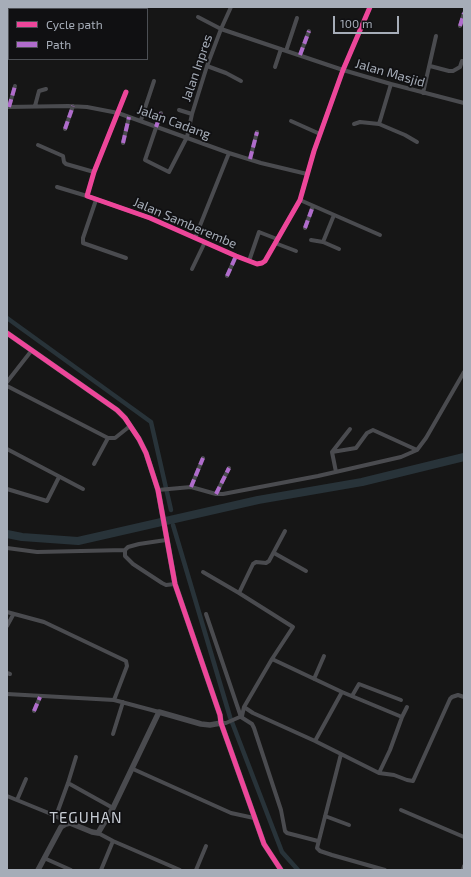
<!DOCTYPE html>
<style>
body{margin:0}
#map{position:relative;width:471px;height:877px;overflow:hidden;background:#161616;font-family:"Exo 2",sans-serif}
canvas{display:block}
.frame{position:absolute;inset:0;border:8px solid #a6adb8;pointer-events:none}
.legend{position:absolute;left:8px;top:8px;width:140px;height:52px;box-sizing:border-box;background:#101012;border:1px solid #4c4f54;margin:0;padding:5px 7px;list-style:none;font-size:12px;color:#a6adb8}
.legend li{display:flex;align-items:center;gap:8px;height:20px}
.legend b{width:20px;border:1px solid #4c4f54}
.scale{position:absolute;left:333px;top:16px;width:66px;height:18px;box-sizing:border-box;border:2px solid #a6adb8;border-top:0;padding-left:5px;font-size:12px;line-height:14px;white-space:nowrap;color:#a6adb8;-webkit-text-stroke:3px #101012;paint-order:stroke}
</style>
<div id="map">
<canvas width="471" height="877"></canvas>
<div class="frame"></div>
<ul class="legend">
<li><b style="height:5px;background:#ed469a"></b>Cycle path</li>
<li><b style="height:5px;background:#b06ccc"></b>Path</li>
</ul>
<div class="scale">100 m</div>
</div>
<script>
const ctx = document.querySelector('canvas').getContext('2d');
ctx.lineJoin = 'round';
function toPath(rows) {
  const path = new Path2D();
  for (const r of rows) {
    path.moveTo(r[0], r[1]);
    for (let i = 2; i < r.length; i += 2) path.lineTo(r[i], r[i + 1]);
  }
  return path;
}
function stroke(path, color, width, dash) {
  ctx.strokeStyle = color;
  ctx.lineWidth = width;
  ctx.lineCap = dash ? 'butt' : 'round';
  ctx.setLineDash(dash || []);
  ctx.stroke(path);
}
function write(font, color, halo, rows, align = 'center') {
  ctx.font = font + ' "Exo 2",sans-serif';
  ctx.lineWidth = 3.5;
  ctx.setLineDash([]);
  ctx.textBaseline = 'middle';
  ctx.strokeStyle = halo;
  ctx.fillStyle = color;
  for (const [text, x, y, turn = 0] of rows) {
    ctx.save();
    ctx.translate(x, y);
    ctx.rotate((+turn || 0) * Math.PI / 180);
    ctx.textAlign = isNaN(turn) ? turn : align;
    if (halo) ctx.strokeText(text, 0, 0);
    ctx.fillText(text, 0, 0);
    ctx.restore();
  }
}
stroke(toPath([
 [7,318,151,422,171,510],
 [173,525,230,717,282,852,298,870]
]), '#283339', 4.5);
stroke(toPath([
 [7,534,22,537,78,541,258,500,362,482,464,457]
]), '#283339', 8);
stroke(toPath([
 [198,17,221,29,343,70,391,84,464,103],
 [460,26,464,13],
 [286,51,297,18],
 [300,55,309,31],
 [207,66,226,73,241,81],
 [430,66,449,71,453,71,460,67,462,61],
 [275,67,281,49],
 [126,92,94,172,87,196,150,218,236,256,257,264,262,263,265,261,300,200,314,151,343,70,370,7],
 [423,93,436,36],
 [35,106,39,91,46,89],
 [7,107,68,106,87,107,118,113,229,153,261,163,307,174],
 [9,107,15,86],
 [179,110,192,114],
 [161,113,145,160,169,172,187,137,192,114,207,66,221,29,231,7],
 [141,120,154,81],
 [291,121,320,134],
 [354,124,360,122,379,124,405,135,417,142],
 [379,124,391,84],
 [65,129,73,106],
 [123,143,129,117],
 [38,145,63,156,64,162,66,164,94,172],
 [250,159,257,132],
 [57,187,87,196],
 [96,200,83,238,83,243,126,258],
 [300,200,380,235],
 [305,228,313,206],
 [195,238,229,153],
 [311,240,323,242,334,215],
 [323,242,339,249],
 [275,243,296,251],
 [249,261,259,232,277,239],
 [192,269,205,242],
 [227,276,236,256],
 [7,382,32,350],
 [7,386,108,438,115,438,130,426],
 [7,449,83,489],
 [332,452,356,448,367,433,373,430,417,450],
 [94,464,108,438],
 [336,472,332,452,350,429],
 [191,487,203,458],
 [7,489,47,501,59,477],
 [158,490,191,487,216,494,223,494,318,476,401,457,417,450,426,438,464,372],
 [216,494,229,468],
 [166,540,139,544,128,547,125,550,125,556,133,564,162,583,166,585,175,584],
 [7,548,37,552,125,550],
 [274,553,306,571],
 [203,572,239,593,293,627,272,659,244,707,242,716,226,723,221,723],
 [239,593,253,564,256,562,266,563,269,561,285,531],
 [7,612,44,622,126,661,127,666,114,700],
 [206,614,241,717,252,724,254,728,281,810,285,831,287,833,318,841],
 [7,626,13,615],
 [272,659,342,692,402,717,390,750,379,773],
 [7,673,10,674],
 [314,679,324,656],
 [7,694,114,700,159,712],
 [352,696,359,684,401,700],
 [244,707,253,713,315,741,379,773,394,775,407,780,413,781,450,699,452,697,458,695,464,697],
 [34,711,40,697],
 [402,717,407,707],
 [113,734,123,702],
 [315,741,342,692],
 [341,754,317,848,320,851,332,855,385,870],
 [133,769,231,813,254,818],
 [68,783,113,808],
 [7,796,56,816,67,823],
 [17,800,26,779],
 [401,810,464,837],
 [56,816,68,783,76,757],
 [325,816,349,825],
 [98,833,113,841,180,870],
 [44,858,71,870],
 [101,870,113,841],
 [196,870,206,846],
 [463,870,464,866]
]), '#4a4b4f', 4);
stroke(toPath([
 [7,333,117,410,125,418,139,439,146,453,158,490,175,584,220,715,221,723,258,827,264,844,281,870],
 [38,870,61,827,66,824,70,823,92,832,98,833,113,808,159,712,201,724,210,725,221,723]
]), '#4a4b4f', 5.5);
stroke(toPath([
 [460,26,464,13],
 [300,55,309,31],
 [9,107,15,86],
 [156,127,161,113],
 [65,129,73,106],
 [123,143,129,117],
 [250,159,257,132],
 [305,228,313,206],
 [227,276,236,256],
 [191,487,203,458],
 [216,494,229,468],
 [34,711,40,697]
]), '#b06ccc', 4, [8, 4]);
stroke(toPath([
 [126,92,94,172,87,196,150,218,236,256,257,264,262,263,265,261,300,200,314,151,343,70,370,7],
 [7,333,117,410,125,418,139,439,146,453,158,490,175,584,220,715,221,723,258,827,264,844,281,870]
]), '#ed469a', 5);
write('13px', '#a6adb8', '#101012', [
 ["Jalan Inpres",197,68,-71],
 ["Jalan Masjid",390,73,16],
 ["Jalan Cadang",174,122,20],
 ["Jalan Samberembe",185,223,23]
]);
ctx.letterSpacing = '1px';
write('15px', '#c7ccd4', '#101012', [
 ["TEGUHAN",86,818]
]);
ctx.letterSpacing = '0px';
</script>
